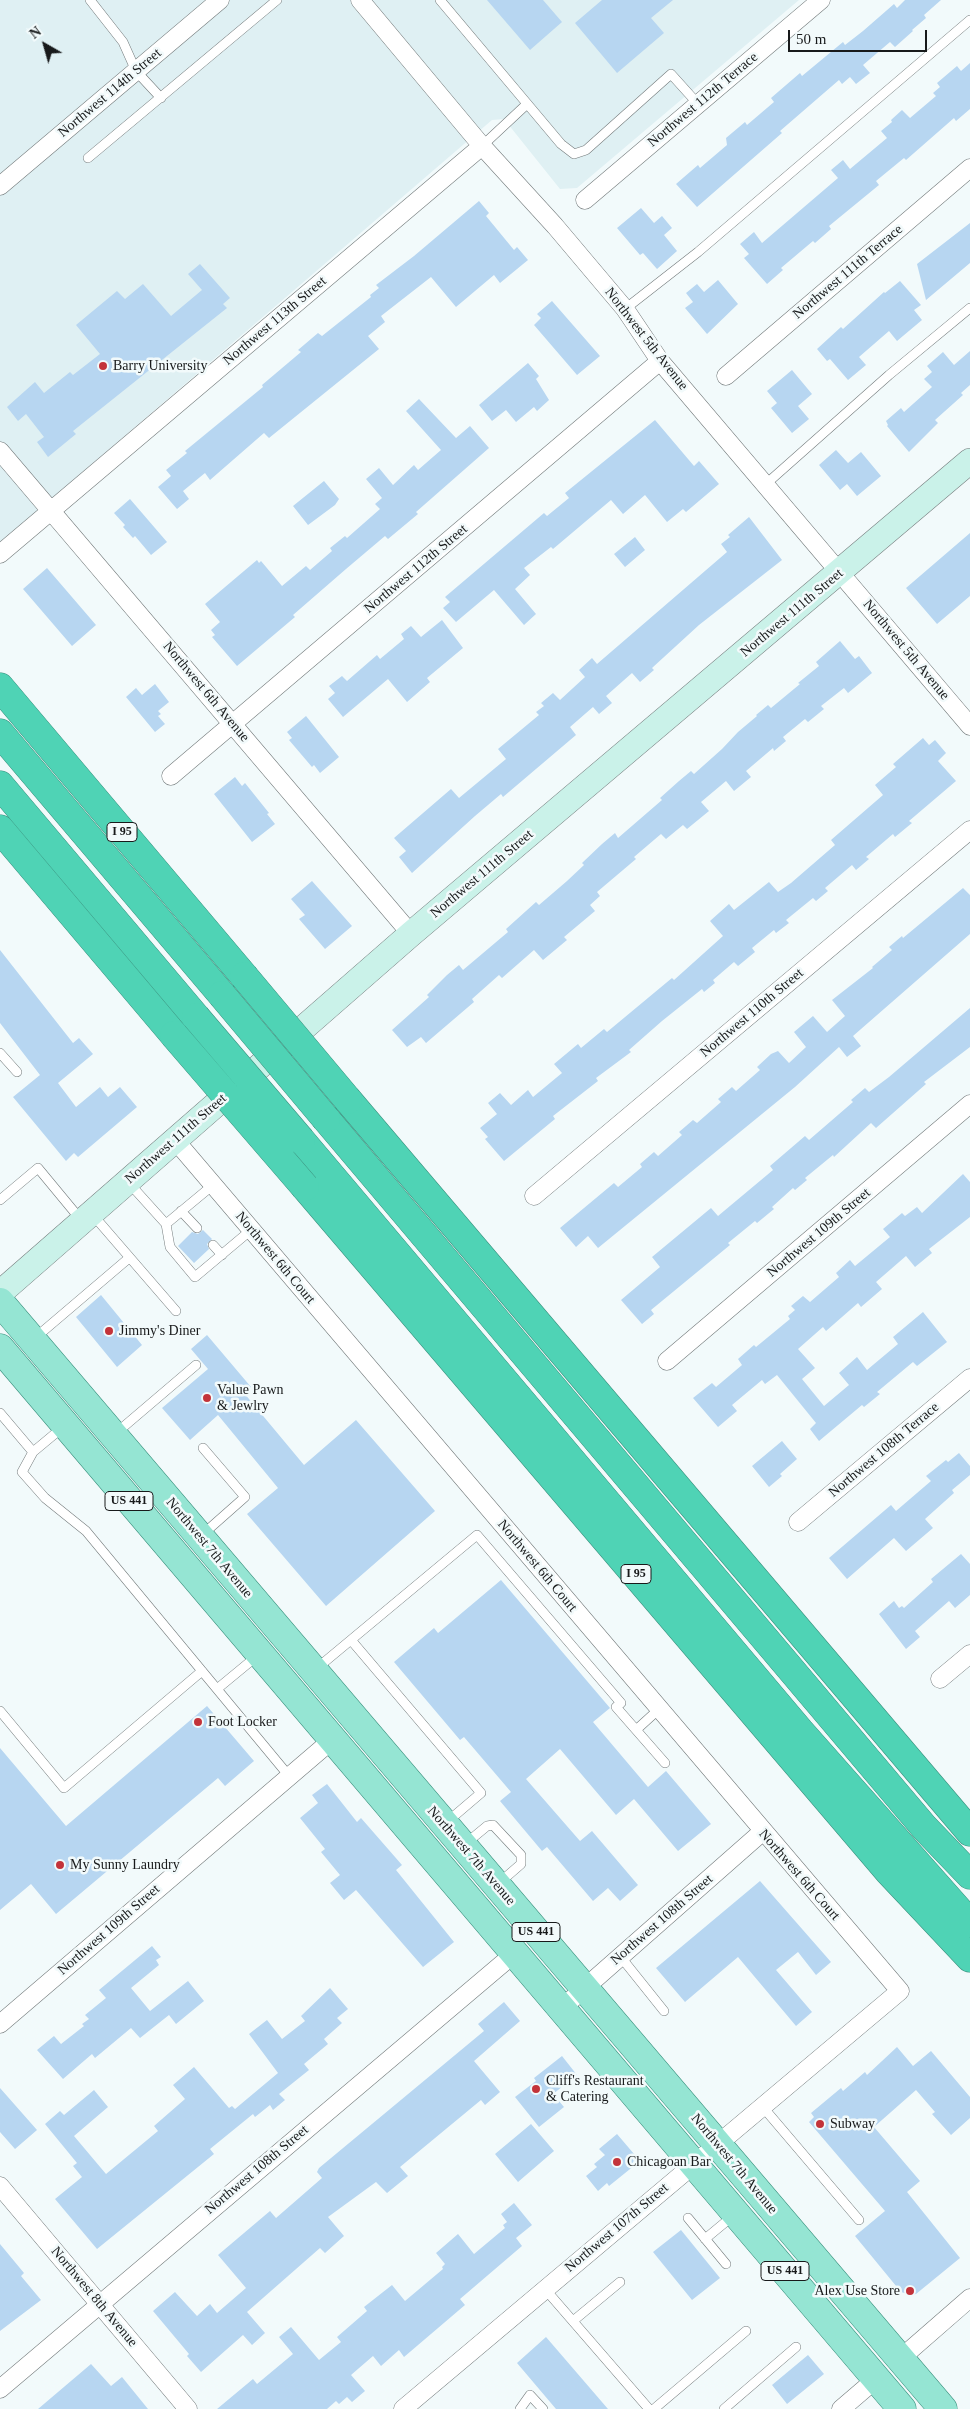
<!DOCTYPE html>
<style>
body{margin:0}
#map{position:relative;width:970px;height:2409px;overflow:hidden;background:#f2fafb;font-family:Georgia,serif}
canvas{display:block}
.north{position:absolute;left:20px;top:20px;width:50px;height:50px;-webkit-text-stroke:4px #f2fafb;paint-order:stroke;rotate:322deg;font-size:14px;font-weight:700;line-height:20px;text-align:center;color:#181a1b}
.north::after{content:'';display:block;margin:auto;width:18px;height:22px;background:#181a1b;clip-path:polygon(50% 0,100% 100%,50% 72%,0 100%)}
.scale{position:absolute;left:788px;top:30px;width:139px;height:22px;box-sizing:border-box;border:2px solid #181a1b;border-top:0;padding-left:6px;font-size:15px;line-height:18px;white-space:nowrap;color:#181a1b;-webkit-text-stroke:4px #f2fafb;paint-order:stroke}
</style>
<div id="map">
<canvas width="970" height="2409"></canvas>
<div class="north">N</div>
<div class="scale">50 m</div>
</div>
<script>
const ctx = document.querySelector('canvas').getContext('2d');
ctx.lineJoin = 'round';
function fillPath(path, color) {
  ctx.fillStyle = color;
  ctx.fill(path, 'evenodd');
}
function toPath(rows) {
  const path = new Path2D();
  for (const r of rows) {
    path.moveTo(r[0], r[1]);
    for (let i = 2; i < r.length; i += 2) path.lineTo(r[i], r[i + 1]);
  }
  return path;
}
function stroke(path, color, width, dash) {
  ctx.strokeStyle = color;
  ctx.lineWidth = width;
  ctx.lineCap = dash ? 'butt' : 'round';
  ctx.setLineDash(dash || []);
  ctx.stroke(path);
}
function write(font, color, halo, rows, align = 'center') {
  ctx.font = font + ' Georgia,serif';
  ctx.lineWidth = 5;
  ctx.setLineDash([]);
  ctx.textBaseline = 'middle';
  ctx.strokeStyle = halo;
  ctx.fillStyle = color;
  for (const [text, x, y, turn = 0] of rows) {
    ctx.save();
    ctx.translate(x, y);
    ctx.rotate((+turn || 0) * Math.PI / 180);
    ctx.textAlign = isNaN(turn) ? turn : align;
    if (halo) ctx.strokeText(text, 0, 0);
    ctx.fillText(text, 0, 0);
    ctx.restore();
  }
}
fillPath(toPath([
 [0,0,799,0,577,188,560,189,504,119,492,120,0,543]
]), '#dff0f3');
fillPath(toPath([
 [487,0,543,0,562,22,530,50],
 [602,0,673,0,651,18,664,33,617,73,575,23],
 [905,0,941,0,924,15,926,18,912,30,913,31,895,47,890,42,863,65,870,73,856,84,850,77,842,84,839,80,780,131,782,133,697,207,676,184,698,165,700,168,727,145,726,138,745,122,747,125,774,102,771,98,800,73,802,76,843,42,845,45,863,31,894,4,897,8],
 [970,63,970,109,956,121,954,118,906,160,904,158,876,181,879,185,829,226,831,229,815,243,813,241,781,268,783,270,767,284,744,258,749,254,740,244,754,232,762,243,838,178,831,170,843,160,850,169,887,138,881,131,892,122,891,120,902,110,910,118,936,96,933,93,940,87,937,83,957,66,961,71],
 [479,201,489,213,486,216,514,250,517,247,528,260,500,283,494,275,456,307,431,277,381,316,385,322,368,336,379,349,269,438,264,433,210,480,205,473,183,491,189,499,177,509,158,487,171,476,166,470,187,453,185,451,263,387,262,385,301,352,298,350,318,333,322,336,371,297,370,295,379,288,376,285,414,256],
 [641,208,654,223,662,216,672,228,664,235,677,251,657,269,643,253,640,255,617,228],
 [970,223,970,263,926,300,917,264],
 [200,264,230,298,223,304,227,308,73,431,76,434,48,457,37,442,44,437,26,414,18,421,7,407,35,382,44,393,70,372,73,375,100,354,76,325,117,291,125,299,143,284,171,316,202,290,188,274],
 [718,280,738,304,707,334,685,308,693,302,686,293,697,284,704,292],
 [900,281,921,305,914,310,922,320,897,341,889,331,859,357,866,365,848,380,830,359,827,361,817,349,841,327,843,329,884,292,885,293],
 [552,301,600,356,577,375,534,325,541,318,537,314],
 [970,351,970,385,961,393,963,395,935,420,938,423,909,452,887,426,888,425,886,421,901,408,904,412,932,387,924,379,932,372,927,366,943,352,954,365],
 [528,363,539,376,536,379,549,400,537,411,534,407,516,422,506,410,492,421,479,405],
 [792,370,812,394,798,406,809,419,792,433,771,408,777,403,767,391],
 [419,399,456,438,470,426,489,448,416,512,418,514,388,539,385,536,346,569,293,615,295,617,237,666,212,637,215,635,211,630,220,622,205,604,257,560,259,563,261,561,282,586,306,566,310,570,332,551,330,548,345,536,347,538,380,509,375,504,382,498,366,479,379,468,393,485,414,465,418,470,441,450,406,411],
 [655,420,694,466,699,461,719,484,686,512,683,509,667,522,645,495,623,514,611,500,553,549,551,547,524,568,530,575,515,589,536,614,524,625,494,590,456,622,443,608,450,602,445,597,544,513,547,516,569,498,565,493],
 [836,450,848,463,861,452,881,476,857,496,847,484,840,490,819,465],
 [324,481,339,499,335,505,308,525,293,506],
 [130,499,167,542,151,555,135,536,133,538,123,527,125,525,114,513],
 [749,517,782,560,699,625,652,668,654,670,640,682,632,673,606,696,612,703,599,714,593,707,570,727,576,735,503,797,501,794,475,816,412,873,399,857,406,851,394,838,451,789,459,798,506,759,498,749,539,715,536,712,544,706,541,703,553,693,560,700,585,677,579,670,592,658,597,664,727,552,721,544,730,537,728,535],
 [970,533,970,596,937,624,906,588],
 [635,537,645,550,625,567,614,554],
 [47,568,96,625,72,646,23,589],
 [442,620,463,648,427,678,430,682,407,702,388,679,343,717,328,699,335,693,329,686,342,676,347,681,377,655,380,659,404,639,401,634,411,626,421,637],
 [840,641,855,659,859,656,872,673,848,693,844,688,821,706,824,709,808,722,805,719,783,737,786,741,774,751,773,748,746,771,751,777,734,791,726,781,701,802,709,811,687,829,683,825,666,839,661,834,634,857,636,859,597,892,600,896,590,905,595,911,564,937,567,940,543,960,534,950,502,978,499,975,472,999,474,1002,426,1043,421,1037,407,1047,392,1030,429,997,427,995,447,975,459,965,463,970,508,932,506,929,536,902,539,905,567,881,584,865,582,863,602,844,615,833,618,838,662,800,660,798,679,781,691,771,694,774,722,749,738,732,757,716,756,715,768,705,771,708,800,684,798,683,819,666,816,662],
 [155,684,169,702,158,711,161,714,158,716,165,724,155,732,126,697,136,688,142,695],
 [306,716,339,757,320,773,314,765,312,767,289,740,292,738,287,732],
 [923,738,929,745,935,740,946,753,938,761,956,781,909,821,912,823,895,837,893,834,866,857,869,859,856,870,852,865,825,888,828,891,816,901,813,898,786,920,789,923,776,933,774,930,752,948,755,952,738,966,734,962,713,980,715,983,704,992,702,989,662,1021,629,1050,631,1052,596,1078,598,1081,553,1116,555,1119,504,1161,485,1139,488,1137,480,1128,497,1114,488,1103,500,1093,511,1105,528,1090,533,1097,562,1073,554,1064,578,1044,581,1048,604,1029,607,1032,672,978,674,980,723,936,710,921,729,904,734,910,769,882,778,892,791,883,835,845,831,840,883,795,875,785,896,767,893,764],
 [235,777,242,786,245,783,269,813,267,814,275,824,252,842,214,794],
 [312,881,352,926,325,949,299,919,305,915,291,899],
 [963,888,970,895,970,934,853,1036,861,1046,847,1057,839,1047,795,1087,598,1248,588,1236,576,1247,560,1228,614,1183,618,1187,642,1167,640,1164,654,1152,658,1156,682,1135,679,1132,693,1120,697,1123,721,1102,718,1099,732,1087,736,1091,760,1070,757,1067,771,1054,778,1051,789,1063,806,1047,794,1032,813,1016,827,1032,845,1016,832,1000,873,968,872,967,892,950,889,947,902,936,903,938],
 [0,950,73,1043,79,1038,93,1054,58,1083,76,1107,100,1087,108,1097,120,1087,137,1107,78,1157,74,1153,66,1161,13,1097,40,1075,0,1023],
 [970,1008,970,1047,924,1082,926,1084,876,1128,871,1123,834,1157,833,1155,805,1178,807,1180,795,1190,793,1188,772,1207,774,1209,757,1223,755,1221,728,1243,730,1245,651,1310,654,1314,642,1324,621,1300,660,1267,652,1257,711,1208,718,1216,773,1170,770,1166,805,1136,809,1140,853,1102,851,1100,865,1088,869,1092,889,1077],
 [963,1174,970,1182,970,1217,929,1249,932,1253,915,1267,906,1256,876,1282,882,1289,861,1307,858,1303,826,1331,823,1327,798,1349,815,1368,802,1379,824,1406,849,1385,839,1373,857,1357,867,1370,898,1344,893,1337,923,1312,947,1342,917,1366,913,1362,877,1392,880,1394,864,1407,862,1405,819,1441,810,1429,816,1423,777,1375,765,1384,762,1380,732,1405,737,1411,718,1427,693,1398,712,1383,716,1387,742,1365,738,1359,754,1345,756,1347,790,1319,788,1316,795,1310,791,1306,803,1296,810,1302,839,1277,836,1273,850,1260,855,1266,890,1237,883,1229,902,1213,905,1216,917,1207,922,1213],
 [203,1230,212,1239,207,1244,209,1249,194,1263,178,1246,192,1232,198,1234],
 [101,1295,142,1345,117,1367,76,1317],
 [207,1335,251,1387,244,1393,304,1465,356,1420,435,1511,326,1606,247,1514,278,1488,218,1415,190,1440,162,1408,208,1369,191,1349],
 [782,1441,797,1459,780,1474,782,1476,769,1487,752,1466],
 [959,1453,970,1466,970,1475,952,1490,954,1493,925,1519,933,1528,906,1551,894,1538,847,1579,829,1558,891,1505,896,1511,931,1481,926,1476,946,1460,948,1462],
 [961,1554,970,1564,970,1595,955,1608,949,1601,915,1631,920,1637,906,1649,879,1614,894,1601,899,1608,902,1606,904,1608,933,1582,931,1579],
 [501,1580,610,1708,593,1722,648,1787,666,1771,711,1824,678,1851,634,1799,616,1815,560,1749,526,1779,580,1841,592,1831,638,1885,620,1901,608,1888,593,1901,547,1847,542,1851,500,1801,511,1792,464,1737,460,1740,394,1662,434,1628,438,1633],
 [207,1706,254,1761,225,1786,218,1778,56,1914,31,1884,0,1910,0,1748,66,1826],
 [327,1784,357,1822,361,1818,402,1865,396,1870,454,1942,423,1967,356,1890,344,1900,330,1883,340,1875,321,1852,325,1849,300,1818,318,1803,312,1795],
 [760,1881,831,1962,816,1975,798,1952,776,1970,812,2012,796,2026,738,1957,685,2002,656,1968],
 [152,1946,161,1957,156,1960,159,1965,131,1988,150,2011,188,1981,204,2001,176,2024,169,2015,140,2038,131,2028,95,2058,92,2054,63,2079,37,2050,54,2036,61,2044,84,2026,82,2024,89,2019,85,2015,106,1998,99,1990],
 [330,1988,348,2009,337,2018,342,2023,324,2039,328,2044,304,2064,309,2070,279,2094,285,2100,273,2110,270,2105,255,2117,253,2114,210,2149,214,2154,97,2249,55,2199,82,2177,73,2166,77,2163,45,2124,60,2111,64,2115,94,2090,108,2107,74,2136,106,2174,158,2131,154,2126,185,2099,173,2085,194,2067,229,2108,232,2106,235,2109,278,2073,249,2034,267,2020,282,2039,305,2021,301,2016],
 [504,2002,520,2021,474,2061,500,2092,485,2105,481,2100,400,2167,408,2176,387,2193,376,2182,328,2217,344,2236,325,2253,320,2248,247,2312,265,2333,252,2345,243,2335,201,2372,187,2356,189,2354,153,2311,175,2292,197,2316,210,2304,217,2313,246,2288,218,2255,270,2211,276,2218,322,2178,317,2172,319,2168,484,2031,478,2024],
 [897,2047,913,2066,931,2051,970,2097,970,2118,951,2135,932,2114,935,2112,916,2090,874,2127,920,2181,907,2192,960,2258,916,2294,911,2295,901,2292,855,2236,885,2211,809,2122,814,2117,811,2113,841,2088,843,2091,865,2072,867,2075],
 [562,2056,577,2075,553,2094,564,2107,539,2127,515,2097,536,2081,534,2078],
 [0,2088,37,2130,15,2149,0,2132],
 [531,2124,554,2151,518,2182,495,2154],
 [617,2134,640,2161,609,2186,607,2183,598,2191,586,2176,597,2167,594,2164,605,2155,599,2149],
 [514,2203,532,2225,516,2238,522,2246,460,2299,465,2305,404,2357,399,2350,381,2366,373,2356,351,2375,365,2391,352,2402,347,2397,339,2404,336,2401,327,2409,217,2409,253,2379,257,2384,293,2354,279,2337,291,2327,319,2360,341,2342,337,2337,367,2311,364,2307,392,2285,405,2301,443,2269,442,2267,445,2264,436,2253,458,2234,474,2254,505,2228,503,2225,507,2222,501,2214],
 [681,2230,720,2278,692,2300,653,2252],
 [0,2244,24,2273,21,2276,41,2300,0,2331],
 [546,2337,608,2409,556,2409,517,2363],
 [808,2355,824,2374,787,2404,772,2385],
 [91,2364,111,2386,122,2377,148,2409,38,2409]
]), '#b7d6f1');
const lane = toPath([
 [90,0,123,42,136,71,161,98],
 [440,0,561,144,574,154,586,150,671,74,698,104],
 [482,146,527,104],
 [88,158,277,0],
 [625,309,698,252,970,20],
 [766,484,889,375,970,308],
 [0,1053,17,1072],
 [129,1183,166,1224,170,1247,195,1277,251,1230],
 [0,1200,38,1168,81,1220],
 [181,1211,197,1228],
 [93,1215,176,1311],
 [166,1224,213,1185],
 [213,1245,222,1255],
 [35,1338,129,1258],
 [0,1413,33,1452],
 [63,1427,33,1452,22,1472,45,1498,86,1531,289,1776],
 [115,1434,196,1365],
 [202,1535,245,1497,203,1448],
 [351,1640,481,1793,447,1822],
 [316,1669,477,1535,621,1703,616,1707,665,1763],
 [217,1689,257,1656],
 [0,1711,64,1788,202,1671],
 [636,1730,658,1710],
 [464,1845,487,1826,493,1825,521,1855,521,1864,498,1884],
 [620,1956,664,2011],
 [762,2106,859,2220],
 [688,2218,726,2264],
 [705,2239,734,2215],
 [545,2289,649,2409],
 [573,2321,620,2282],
 [520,2409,530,2395,543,2409],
 [654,2409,746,2331],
 [724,2409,796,2347]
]);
const street = toPath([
 [360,0,482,146,555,226,625,309,660,361,970,726],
 [0,186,220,0],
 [585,200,821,0],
 [726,376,970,168],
 [0,451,411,934],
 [0,554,482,146],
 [171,776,660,361],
 [175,1140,900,1991,403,2409],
 [534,1196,970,830],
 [667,1361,970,1104],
 [798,1522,970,1378],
 [940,1679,970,1654],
 [562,2008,762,1832],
 [0,2024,332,1740],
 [0,2186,188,2409],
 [900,2359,970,2298],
 [0,2389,515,1953],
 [841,2409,876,2379]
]);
const secondary = toPath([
 [0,1293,411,934,970,461]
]);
const primary = toPath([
 [0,1302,943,2409],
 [0,1348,902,2409]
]);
const highway = toPath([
 [0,687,244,976],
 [0,733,222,995],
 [0,785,196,1017],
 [0,829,174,1035],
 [348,1100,970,1832],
 [326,1119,924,1827,970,1875],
 [301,1140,800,1731,970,1923],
 [305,1187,889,1872,970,1958]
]);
stroke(lane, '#737a7b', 10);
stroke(street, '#737a7b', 19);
stroke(secondary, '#737a7b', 26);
stroke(primary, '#3c927f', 29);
stroke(highway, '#3c927f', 29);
stroke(lane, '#fff', 9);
stroke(street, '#fff', 18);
stroke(secondary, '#caf2e9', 25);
stroke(primary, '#95e5d3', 28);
stroke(highway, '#4fd3b5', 28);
const highwayBridge = toPath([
 [244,976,348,1100],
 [222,995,326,1119],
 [196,1017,301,1140],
 [174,1035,305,1187]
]);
stroke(highwayBridge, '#3c927f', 29, []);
stroke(highwayBridge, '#4fd3b5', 28);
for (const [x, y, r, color] of [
 [103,366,5,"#c3333a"],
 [109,1331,5,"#c3333a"],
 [207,1398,5,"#c3333a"],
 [198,1722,5,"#c3333a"],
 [60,1865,5,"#c3333a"],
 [536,2089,5,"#c3333a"],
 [820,2124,5,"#c3333a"],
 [617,2162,5,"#c3333a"],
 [910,2291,5,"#c3333a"]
]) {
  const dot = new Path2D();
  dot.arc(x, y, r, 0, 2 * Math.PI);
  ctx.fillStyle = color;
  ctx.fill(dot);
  stroke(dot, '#f2fafb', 2);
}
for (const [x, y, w] of [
 [122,832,30],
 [129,1501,48],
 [636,1574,30],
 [536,1932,48],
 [785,2271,48]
]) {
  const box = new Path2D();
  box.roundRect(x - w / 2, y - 9.5, w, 19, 4);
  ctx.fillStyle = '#f2fafb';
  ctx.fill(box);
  stroke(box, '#181a1b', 1);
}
write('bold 12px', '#181a1b', null, [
 ["I 95",122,832],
 ["US 441",129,1501],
 ["I 95",636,1574],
 ["US 441",536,1932],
 ["US 441",785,2271]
]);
write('14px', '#181a1b', '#f2fafb', [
 ["Northwest 114th Street",110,93,-40],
 ["Northwest 112th Terrace",703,100,-40],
 ["Northwest 111th Terrace",848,272,-40],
 ["Northwest 113th Street",275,321,-40],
 ["Northwest 5th Avenue",646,339,52],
 ["Northwest 112th Street",416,569,-40],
 ["Northwest 111th Street",792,613,-40],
 ["Northwest 5th Avenue",906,650,50],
 ["Northwest 6th Avenue",206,692,50],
 ["Northwest 111th Street",482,874,-40],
 ["Northwest 110th Street",752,1013,-40],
 ["Northwest 111th Street",176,1139,-41],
 ["Northwest 109th Street",819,1233,-40],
 ["Northwest 6th Court",275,1258,50],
 ["Northwest 108th Terrace",884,1450,-40],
 ["Northwest 7th Avenue",209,1548,50],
 ["Northwest 6th Court",537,1566,50],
 ["Northwest 7th Avenue",471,1856,49],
 ["Northwest 6th Court",799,1875,49],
 ["Northwest 108th Street",662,1920,-41],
 ["Northwest 109th Street",109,1930,-41],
 ["Northwest 7th Avenue",734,2164,50],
 ["Northwest 108th Street",257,2170,-40],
 ["Northwest 107th Street",617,2228,-40],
 ["Northwest 8th Avenue",94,2297,50]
]);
write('14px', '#181a1b', '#f2fafb', [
 ["Barry University",113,366],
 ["Jimmy's Diner",119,1331],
 ["Value Pawn",217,1390],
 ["& Jewlry",217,1406],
 ["Foot Locker",208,1722],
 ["My Sunny Laundry",70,1865],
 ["Cliff's Restaurant",546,2081],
 ["& Catering",546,2097],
 ["Subway",830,2124],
 ["Chicagoan Bar",627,2162],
 ["Alex Use Store",900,2291,"right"]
], 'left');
</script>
